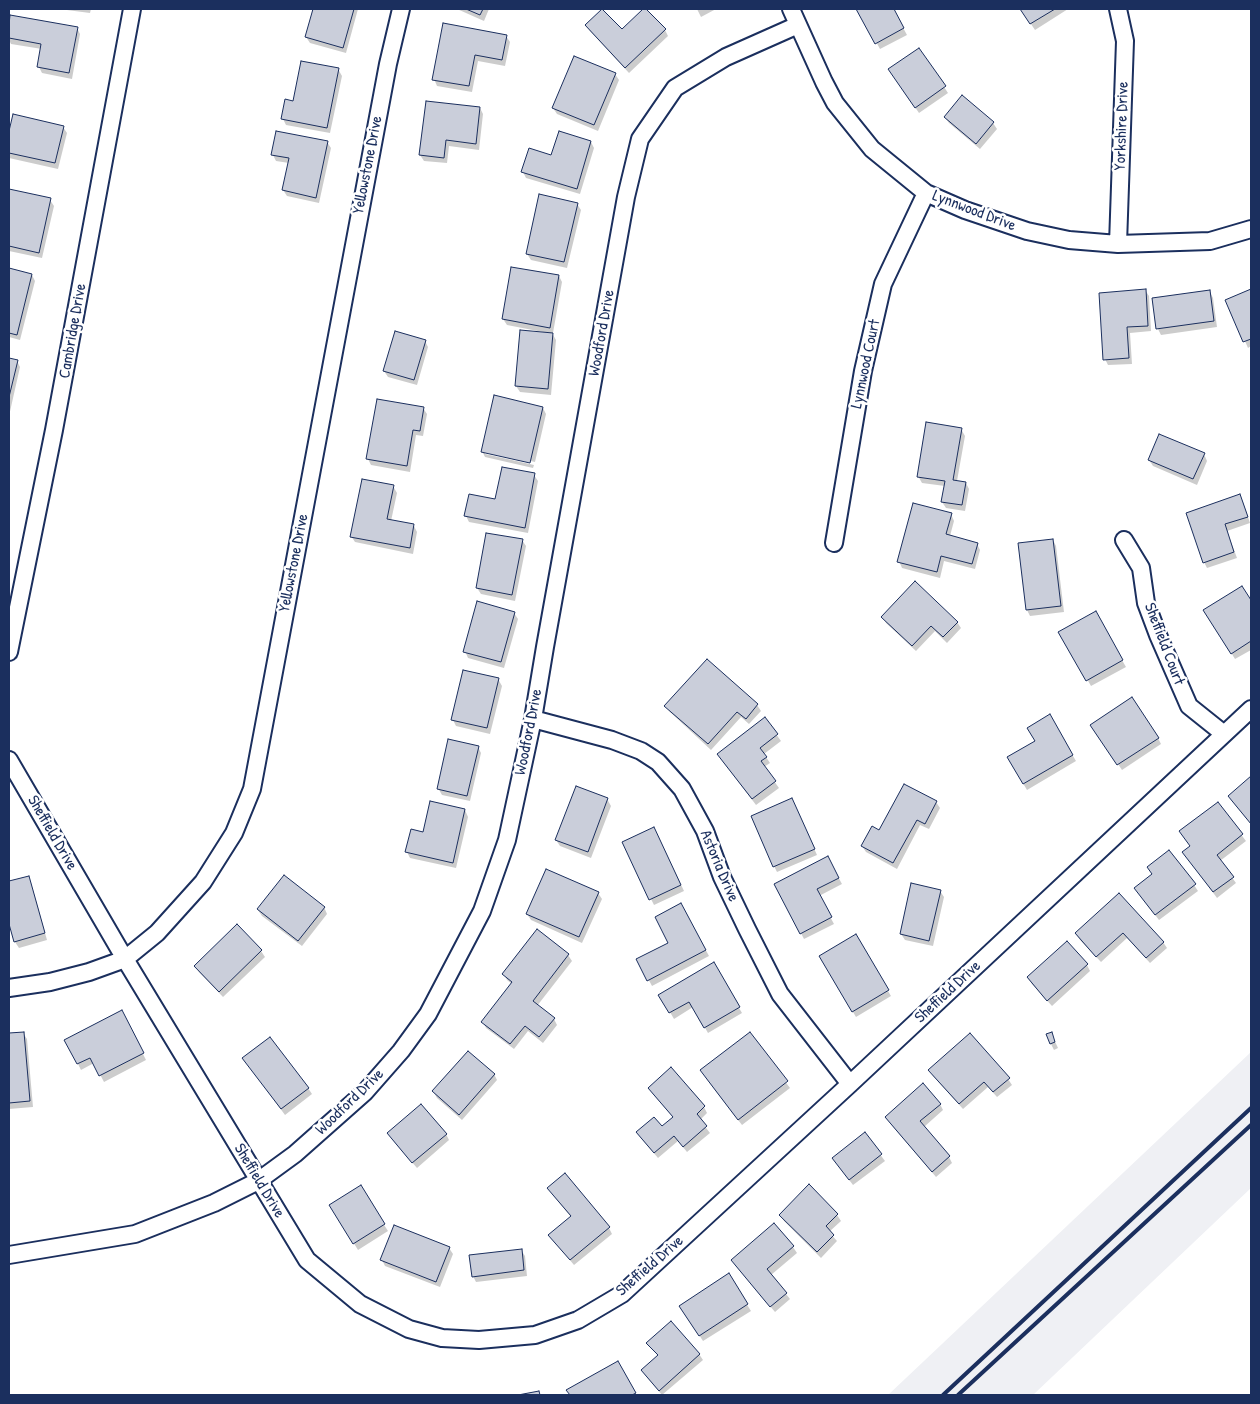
<!DOCTYPE html>
<style>
body{margin:0}
#map{position:relative;width:1260px;height:1404px;overflow:hidden;background:#fff;font-family:"Patrick Hand",sans-serif}
canvas{display:block}
.frame{position:absolute;inset:0;border:10px solid #1b2f5e;pointer-events:none}
</style>
<div id="map">
<canvas width="1260" height="1404"></canvas>
<div class="frame"></div>
</div>
<script>
const ctx = document.querySelector('canvas').getContext('2d');
ctx.lineJoin = 'round';
function fillPath(path, color) {
  ctx.fillStyle = color;
  ctx.fill(path, 'evenodd');
}
function toPath(rows) {
  const path = new Path2D();
  for (const r of rows) {
    path.moveTo(r[0], r[1]);
    for (let i = 2; i < r.length; i += 2) path.lineTo(r[i], r[i + 1]);
  }
  return path;
}
function stroke(path, color, width, dash) {
  ctx.strokeStyle = color;
  ctx.lineWidth = width;
  ctx.lineCap = dash ? 'butt' : 'round';
  ctx.setLineDash(dash || []);
  ctx.stroke(path);
}
function write(font, color, halo, rows, align = 'center') {
  ctx.font = font + ' "Patrick Hand",sans-serif';
  ctx.lineWidth = 5;
  ctx.setLineDash([]);
  ctx.textBaseline = 'middle';
  ctx.strokeStyle = halo;
  ctx.fillStyle = color;
  for (const [text, x, y, turn = 0] of rows) {
    ctx.save();
    ctx.translate(x, y);
    ctx.rotate((+turn || 0) * Math.PI / 180);
    ctx.textAlign = isNaN(turn) ? turn : align;
    if (halo) ctx.strokeText(text, 0, 0);
    ctx.fillText(text, 0, 0);
    ctx.restore();
  }
}
fillPath(toPath([
 [1251,1052,1251,1188,1033,1395,888,1395]
]), '#eff0f4');
fillPath(toPath([
 [59,9,91,9,90,13],
 [314,9,358,9,346,53,310,43,306,37],
 [457,9,489,9,484,21],
 [697,9,716,9,701,17],
 [858,9,893,9,907,35,880,49],
 [1021,9,1068,9,1035,30],
 [11,17,77,28,80,34,72,79,42,73,39,67,42,49,11,44,9,40,9,32],
 [586,25,622,30,665,30,668,36,629,73,590,31],
 [506,36,510,42,505,66,478,61,472,92,437,86,434,79],
 [919,49,948,93,919,113,893,75],
 [338,69,342,76,330,133,286,125,283,119],
 [615,74,619,80,598,131,557,114,553,108],
 [962,97,993,123,997,129,980,149,949,123,945,117],
 [480,108,483,114,479,150,449,146,447,163,424,161,420,155],
 [14,116,63,127,67,133,58,169,9,158,9,136],
 [327,142,331,148,319,203,287,196,283,190,289,163,276,161,273,155],
 [591,142,594,148,580,194,526,178,523,172,552,156],
 [10,191,50,200,54,206,42,258,9,251,9,198],
 [577,204,581,210,567,268,531,260,527,254],
 [9,269,32,275,35,281,20,340,9,337],
 [559,276,562,282,553,333,552,333,556,340,551,395,520,392,516,386,543,332,507,325,503,319],
 [1145,290,1149,296,1151,331,1130,333,1132,364,1108,365,1105,359],
 [1251,290,1251,346,1248,348,1227,300],
 [1210,292,1213,298,1217,327,1161,335,1158,329],
 [425,341,428,347,417,385,388,377,384,371],
 [9,359,17,361,20,367,9,416],
 [423,408,427,414,423,436,416,435,410,472,371,465,368,459],
 [543,408,546,414,535,462,485,451,485,454,534,465,533,468,485,457,482,451],
 [961,429,965,436,957,481,966,483,969,489,965,511,946,508,942,502,945,486,922,483,918,476],
 [1204,454,1207,461,1197,485,1153,466,1149,460],
 [534,475,538,481,528,533,469,522,466,516,496,501],
 [393,486,397,493,391,521,414,526,417,532,413,554,355,542,351,536],
 [1240,496,1243,502,1250,523,1227,531,1237,558,1207,568,1204,562],
 [951,514,954,521,950,536,977,544,980,550,975,569,944,561,940,578,902,568,899,561],
 [487,534,522,540,526,546,515,601,481,594,477,588],
 [1053,540,1056,546,1064,612,1030,616,1027,610],
 [1242,587,1251,602,1251,650,1235,659,1205,610],
 [514,613,518,619,504,668,468,658,465,651],
 [1095,613,1126,667,1091,686,1060,632],
 [883,617,957,622,961,628,947,643,935,631,916,651,886,623],
 [707,660,757,705,761,711,749,724,741,717,711,750,670,712,666,706],
 [498,679,502,686,490,734,456,726,453,720],
 [1049,716,1076,761,1027,790,1008,758,1037,741],
 [765,719,781,741,764,754,770,763,764,767,779,788,756,805,722,760],
 [1096,731,1158,738,1161,744,1122,770],
 [478,747,481,753,470,801,442,795,438,788],
 [1251,778,1251,824,1233,802,1229,796],
 [576,788,607,799,611,806,591,858,560,846,556,840],
 [792,799,817,855,777,872,774,866],
 [936,802,940,808,929,829,920,825,897,869,866,852,862,846,880,831],
 [1218,804,1246,841,1220,861,1236,883,1217,898,1184,853,1191,847],
 [465,810,468,817,456,868,410,858,407,852,424,833],
 [657,834,684,891,654,905,623,843],
 [831,864,842,884,819,896,834,924,804,939,776,885],
 [1153,875,1194,885,1198,891,1159,920,1139,894],
 [28,877,31,883,47,940,19,948,15,942,9,919,9,883],
 [940,891,944,897,933,946,905,940,901,934],
 [598,893,602,899,582,943,531,920,527,914],
 [1119,894,1163,942,1167,948,1150,963,1127,938,1101,962,1080,940,1076,934],
 [681,904,709,956,652,986,638,960,670,943],
 [324,907,327,914,302,946,262,916,258,910],
 [237,926,261,951,265,957,223,997,199,972,195,966],
 [537,931,568,955,572,961,537,1006,554,1019,557,1025,543,1043,528,1031,514,1049,486,1028,483,1022,512,984,507,980,504,974],
 [855,936,891,996,856,1017,820,957],
 [1067,943,1087,965,1090,971,1052,1006,1032,984,1028,978],
 [713,964,742,1013,708,1033,693,1007,674,1019,660,995],
 [125,1018,146,1060,104,1082,94,1063,81,1070,78,1064],
 [23,1033,27,1039,33,1107,9,1109,9,1034],
 [1051,1033,1058,1048,1054,1050,1051,1044],
 [750,1034,790,1088,742,1125,705,1077],
 [243,1058,308,1088,312,1094,285,1115],
 [930,1070,1008,1079,1012,1085,997,1097,988,1087,963,1109,933,1076],
 [494,1074,497,1080,462,1120,437,1098,433,1091],
 [649,1088,704,1107,707,1113,700,1120,710,1133,687,1152,678,1141,658,1158,641,1138,637,1132,662,1128,674,1118,653,1094],
 [940,1104,943,1110,924,1127,949,1157,952,1163,936,1177,890,1123,886,1117],
 [388,1133,446,1134,449,1140,417,1168,392,1139],
 [865,1134,885,1161,853,1185,837,1164],
 [360,1187,388,1231,358,1250,330,1205],
 [552,1194,609,1228,612,1234,574,1265,554,1241,571,1217],
 [780,1215,837,1215,841,1221,829,1232,837,1241,821,1258,784,1221],
 [774,1224,793,1247,797,1253,771,1275,790,1299,775,1312,736,1266,732,1260],
 [449,1248,453,1254,440,1287,385,1266,382,1260],
 [521,1250,525,1256,527,1276,476,1282,473,1276],
 [728,1275,751,1311,703,1341,684,1312],
 [648,1343,699,1354,703,1360,662,1395,646,1376,642,1370,658,1356],
 [618,1363,636,1395,571,1395,568,1390]
]), '#0003');
const building = toPath([
 [313,9,354,9,343,48,305,37,313,9],
 [466,9,483,9,480,15,466,9],
 [602,9,622,29,643,9,646,9,666,29,625,68,585,25,602,9],
 [856,9,894,9,904,28,875,44,856,9],
 [1020,9,1055,9,1030,24,1020,9],
 [10,15,78,27,69,73,37,67,41,44,9,38,9,25,10,15],
 [443,23,507,35,502,60,475,55,469,86,432,80,443,23],
 [919,48,946,86,915,108,888,69,919,48],
 [574,56,616,73,594,125,552,108,574,56],
 [301,61,339,68,327,128,281,119,285,99,293,101,301,61],
 [962,95,994,122,976,144,944,117,962,95],
 [426,101,480,107,476,144,446,140,444,158,419,155,426,101],
 [13,114,64,126,55,163,9,153,9,131,13,114],
 [276,131,328,141,316,198,282,190,289,158,271,155,276,131],
 [559,131,591,141,577,189,521,172,529,148,551,155,559,131],
 [9,189,51,198,39,253,9,246,9,189],
 [539,194,578,203,564,262,526,254,539,194],
 [511,267,559,275,550,328,502,319,511,267],
 [9,268,32,274,17,335,9,333,9,268],
 [1146,289,1148,326,1127,327,1129,358,1103,360,1099,293,1146,289],
 [1251,289,1251,339,1243,342,1225,300,1251,289],
 [1210,290,1214,321,1156,329,1152,298,1210,290],
 [520,330,553,333,548,389,515,386,520,330],
 [395,331,426,340,414,380,383,371,395,331],
 [9,358,18,360,9,397,9,358],
 [494,395,543,407,530,463,481,452,494,395],
 [377,399,424,407,420,431,413,430,407,466,366,459,377,399],
 [926,422,962,428,953,480,966,482,962,505,941,502,945,481,917,477,926,422],
 [1159,434,1205,453,1193,479,1148,460,1159,434],
 [502,467,535,473,525,528,464,516,469,494,495,499,502,467],
 [362,479,394,485,387,519,414,524,410,548,350,537,362,479],
 [1240,494,1248,517,1225,524,1234,552,1203,563,1186,513,1240,494],
 [913,503,952,513,946,534,978,543,972,564,941,556,937,572,897,562,913,503],
 [486,533,523,539,512,595,476,588,486,533],
 [1053,539,1061,606,1026,610,1018,543,1053,539],
 [915,581,958,622,943,637,931,626,912,646,881,617,915,581],
 [1242,586,1251,600,1251,641,1231,654,1203,610,1242,586],
 [477,601,515,612,501,662,463,652,477,601],
 [1096,611,1123,660,1086,681,1058,632,1096,611],
 [707,659,758,704,746,719,737,712,708,744,664,706,707,659],
 [463,670,499,678,487,728,451,720,463,670],
 [1132,697,1159,738,1117,765,1090,725,1132,697],
 [1050,714,1073,755,1023,784,1007,757,1035,741,1027,728,1050,714],
 [765,717,778,734,760,748,767,757,761,761,776,781,752,799,717,754,765,717],
 [448,739,479,746,467,796,437,789,448,739],
 [1251,776,1251,824,1228,796,1251,776],
 [904,784,937,801,925,824,917,820,893,863,861,846,872,826,879,830,904,784],
 [576,786,608,798,588,852,555,840,576,786],
 [792,798,815,849,773,867,751,816,792,798],
 [430,801,465,809,453,863,405,852,411,829,423,832,430,801],
 [1218,802,1243,834,1217,855,1234,877,1213,892,1182,852,1190,846,1179,831,1218,802],
 [654,827,681,885,649,900,622,842,654,827],
 [1169,850,1196,884,1155,915,1134,888,1152,874,1147,867,1169,850],
 [828,856,839,878,817,889,832,917,800,934,774,884,828,856],
 [546,869,599,892,579,937,526,914,546,869],
 [284,875,325,907,298,941,257,909,284,875],
 [29,876,45,933,14,942,9,924,9,881,29,876],
 [911,883,941,890,929,941,900,934,911,883],
 [1119,893,1164,942,1146,958,1123,933,1096,957,1075,933,1119,893],
 [681,903,706,950,647,981,636,959,668,943,655,917,681,903],
 [237,924,262,950,219,992,194,966,237,924],
 [537,929,569,954,533,1001,555,1018,539,1037,525,1026,510,1044,481,1022,512,982,502,974,537,929],
 [856,934,889,990,852,1012,819,956,856,934],
 [1067,941,1088,964,1047,1001,1027,977,1067,941],
 [714,962,740,1007,704,1028,689,1002,669,1013,658,995,714,962],
 [122,1010,144,1053,99,1076,90,1058,77,1064,64,1040,122,1010],
 [24,1032,30,1101,9,1103,9,1033,24,1032],
 [750,1032,788,1081,738,1120,700,1070,750,1032],
 [1052,1032,1055,1042,1050,1044,1046,1034,1052,1032],
 [970,1033,1010,1078,993,1092,984,1082,959,1104,928,1070,970,1033],
 [270,1037,309,1088,281,1109,242,1058,270,1037],
 [468,1051,495,1074,459,1115,432,1091,468,1051],
 [671,1067,705,1106,697,1114,707,1126,683,1147,674,1136,654,1153,636,1132,654,1117,662,1126,673,1117,648,1088,671,1067],
 [923,1083,941,1104,920,1121,950,1156,932,1172,885,1117,923,1083],
 [421,1104,447,1134,412,1163,387,1133,421,1104],
 [865,1132,882,1154,849,1180,832,1158,865,1132],
 [565,1173,610,1227,570,1260,548,1235,571,1216,547,1188,565,1173],
 [809,1184,838,1214,826,1226,834,1235,817,1252,779,1215,809,1184],
 [361,1185,385,1224,353,1244,329,1205,361,1185],
 [774,1223,794,1246,767,1269,787,1293,770,1307,731,1260,774,1223],
 [394,1225,450,1247,436,1282,380,1260,394,1225],
 [522,1249,524,1270,472,1277,469,1255,522,1249],
 [729,1273,748,1304,699,1336,679,1306,729,1273],
 [671,1321,700,1354,659,1391,641,1370,658,1355,646,1343,671,1321],
 [618,1361,636,1393,632,1395,570,1395,566,1390,618,1361],
 [539,1391,540,1395,518,1395,539,1391]
]);
fillPath(building, '#caceda');
stroke(building, '#1b2f5e', 1);
const minor = toPath([
 [791,9,824,82,835,103,872,149,926,193,965,210,1027,231,1069,240,1118,244,1210,241,1251,229],
 [1118,9,1125,41,1118,244],
 [1124,540,1141,568,1146,603,1158,635,1189,706,1224,734],
 [834,543,863,371,883,284,926,193],
 [9,652,54,430,132,9],
 [533,719,612,740,641,751,658,762,682,789,705,831,722,877,747,929,780,994,850,1084],
 [9,760,125,959,307,1260,360,1304,409,1329,442,1338,479,1340,535,1335,578,1320,622,1294,850,1084,1251,709],
 [9,988,50,982,89,972,125,959,157,933,203,882,234,833,252,789,388,64,401,9],
 [9,1255,135,1234,214,1203,258,1181,295,1154,365,1092,401,1051,428,1014,482,911,507,840,533,719,545,647,626,197,640,139,675,88,726,57,798,25]
]);
stroke(minor, '#1b2f5e', 20);
stroke(minor, '#fff', 16);
stroke(toPath([
 [943,1395,1251,1108],
 [958,1395,1251,1125]
]), '#1b2f5e', 4);
write('16px', '#1b2f5e', '#fff', [
 ["Yorkshire Drive",1122,126,-88],
 ["Yellowstone Drive",368,165,-79],
 ["Lynnwood Drive",974,211,21],
 ["Cambridge Drive",73,331,-80],
 ["Woodford Drive",602,333,-80],
 ["Lynnwood Court",866,364,-78],
 ["Yellowstone Drive",294,563,-79],
 ["Sheffield Court",1164,644,69],
 ["Woodford Drive",529,732,-79],
 ["Sheffield Drive",52,833,60],
 ["Astoria Drive",719,866,67],
 ["Sheffield Drive",948,992,-43],
 ["Woodford Drive",350,1102,-44],
 ["Sheffield Drive",259,1181,59],
 ["Sheffield Drive",650,1266,-41]
]);
</script>
